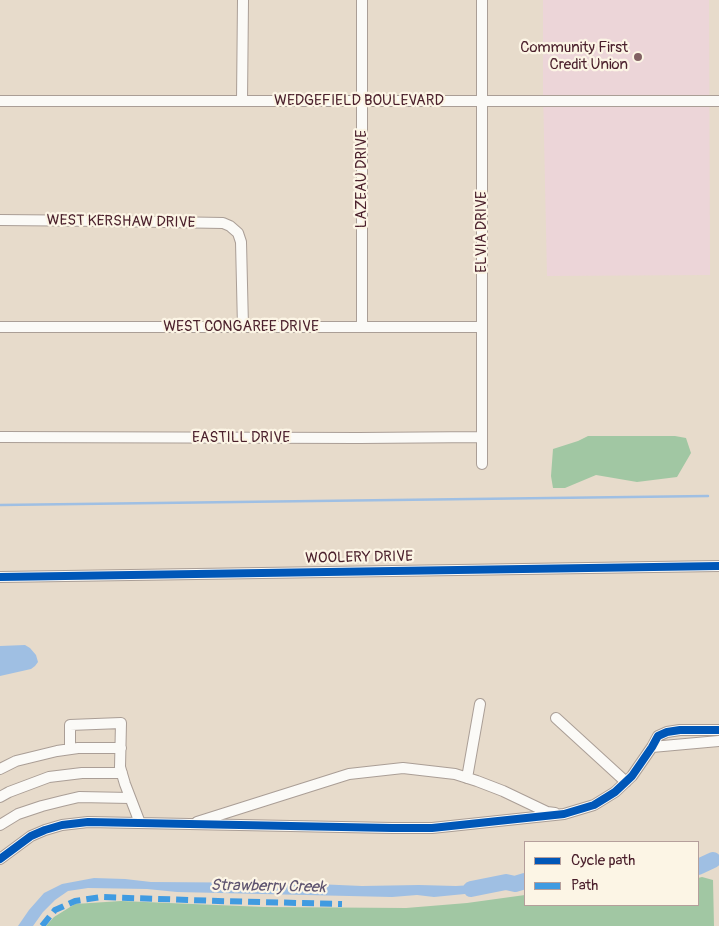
<!DOCTYPE html>
<style>
body{margin:0}
#map{position:relative;width:719px;height:926px;overflow:hidden;background:#e7dbcb;font-family:Pangolin,sans-serif}
canvas{display:block}
.legend{position:absolute;left:524px;top:841px;width:175px;height:65px;box-sizing:border-box;background:#fcf5e5;border:1px solid #b59f9b;margin:0;padding:6px 9px;list-style:none;font-size:15px;color:#4a1f2b}
.legend li{display:flex;align-items:center;gap:10px;height:25px}
.legend b{width:25px;border:1px solid #b59f9b}
</style>
<div id="map">
<canvas width="719" height="926"></canvas>
<ul class="legend">
<li><b style="height:6px;background:#0057b8"></b>Cycle path</li>
<li><b style="height:6px;background:#409be1"></b>Path</li>
</ul>
</div>
<script>
const ctx = document.querySelector('canvas').getContext('2d');
ctx.lineJoin = 'round';
function fillPath(path, color) {
  ctx.fillStyle = color;
  ctx.fill(path, 'evenodd');
}
function toPath(rows) {
  const path = new Path2D();
  for (const r of rows) {
    path.moveTo(r[0], r[1]);
    for (let i = 2; i < r.length; i += 2) path.lineTo(r[i], r[i + 1]);
  }
  return path;
}
function stroke(path, color, width, dash) {
  ctx.strokeStyle = color;
  ctx.lineWidth = width;
  ctx.lineCap = dash ? 'butt' : 'round';
  ctx.setLineDash(dash || []);
  ctx.stroke(path);
}
function write(font, color, halo, rows, align = 'center') {
  ctx.font = font + ' Pangolin,sans-serif';
  ctx.lineWidth = 4.5;
  ctx.setLineDash([]);
  ctx.textBaseline = 'middle';
  ctx.strokeStyle = halo;
  ctx.fillStyle = color;
  for (const [text, x, y, turn = 0] of rows) {
    ctx.save();
    ctx.translate(x, y);
    ctx.rotate((+turn || 0) * Math.PI / 180);
    ctx.textAlign = isNaN(turn) ? turn : align;
    if (halo) ctx.strokeText(text, 0, 0);
    ctx.fillText(text, 0, 0);
    ctx.restore();
  }
}
fillPath(toPath([
 [543,0,709,0,710,275,547,276,543,91]
]), '#ecd5d8');
fillPath(toPath([
 [588,436,675,436,686,438,691,453,677,477,637,482,596,475,565,488,553,488,551,476,553,449,578,441],
 [702,877,713,880,714,926,46,926,54,917,75,904,121,901,264,907,406,908,467,903,525,895,525,905,698,905,698,878]
]), '#a1c7a3');
fillPath(toPath([
 [25,645,30,648,36,655,38,662,35,666,31,669,0,676,0,646],
 [94,878,125,879,151,882,293,883,362,886,419,885,456,886,488,884,492,885,485,890,475,893,434,897,417,895,392,897,177,892,147,889,88,888,68,891,55,900,43,912,33,926,18,926,29,910,44,893,62,884]
]), '#9fbfe3');
stroke(toPath([
 [0,505,708,496]
]), '#9fbfe3', 2.5);
stroke(toPath([
 [698,867,713,860],
 [471,889,506,882,515,884,525,881]
]), '#9fbfe3', 16);
const minor = toPath([
 [0,101,719,101],
 [242,101,243,0],
 [0,220,107,221,223,223,230,226,238,233,241,242,243,327],
 [0,327,482,327],
 [362,327,362,0],
 [0,437,359,438,482,437],
 [482,464,482,0],
 [0,577,719,566],
 [556,718,626,782],
 [652,747,719,741],
 [70,749,70,725,121,723,120,767,125,784,140,823],
 [0,769,16,761,57,751,78,748,121,748],
 [467,778,480,704],
 [0,797,9,792,49,777,82,773,122,773],
 [197,822,349,774,403,768,455,774,477,781,503,791,547,812,555,813],
 [0,825,18,814,42,806,62,801,79,797,130,798],
 [0,859,31,836,45,830,62,825,88,822,392,828,432,828,564,814,594,805,615,792,632,776,652,747,658,736,667,732,680,730,719,730]
]);
stroke(minor, '#aa9e96', 12);
stroke(minor, '#fbfaf7', 10);
stroke(toPath([
 [42,926,55,910,75,901,101,897,218,901,342,904]
]), '#409be1', 6, [12, 6]);
stroke(toPath([
 [0,577,719,566],
 [0,859,31,836,45,830,62,825,88,822,392,828,432,828,564,814,594,805,615,792,632,776,652,747,658,736,667,732,680,730,719,730]
]), '#0057b8', 8);
for (const [x, y, r, color] of [
 [638,57,5,"#816163"]
]) {
  const dot = new Path2D();
  dot.arc(x, y, r, 0, 2 * Math.PI);
  ctx.fillStyle = color;
  ctx.fill(dot);
  stroke(dot, '#fcf5e5', 2);
}
write('15px', '#4a1f2b', '#fcf5e5', [
 ["Community First",628,48],
 ["Credit Union",628,65]
], 'right');
write('15px', '#4a1f2b', '#fcf5e5', [
 ["WEDGEFIELD BOULEVARD",359,101],
 ["LAZEAU DRIVE",362,179,-90],
 ["WEST KERSHAW DRIVE",121,222,1],
 ["ELVIA DRIVE",482,232,-90],
 ["WEST CONGAREE DRIVE",241,327],
 ["EASTILL DRIVE",241,438],
 ["WOOLERY DRIVE",359,558,-1]
]);
write('italic 16px', '#5d536f', '#fcf5e5', [
 ["Strawberry Creek",268,887,1]
]);
</script>
